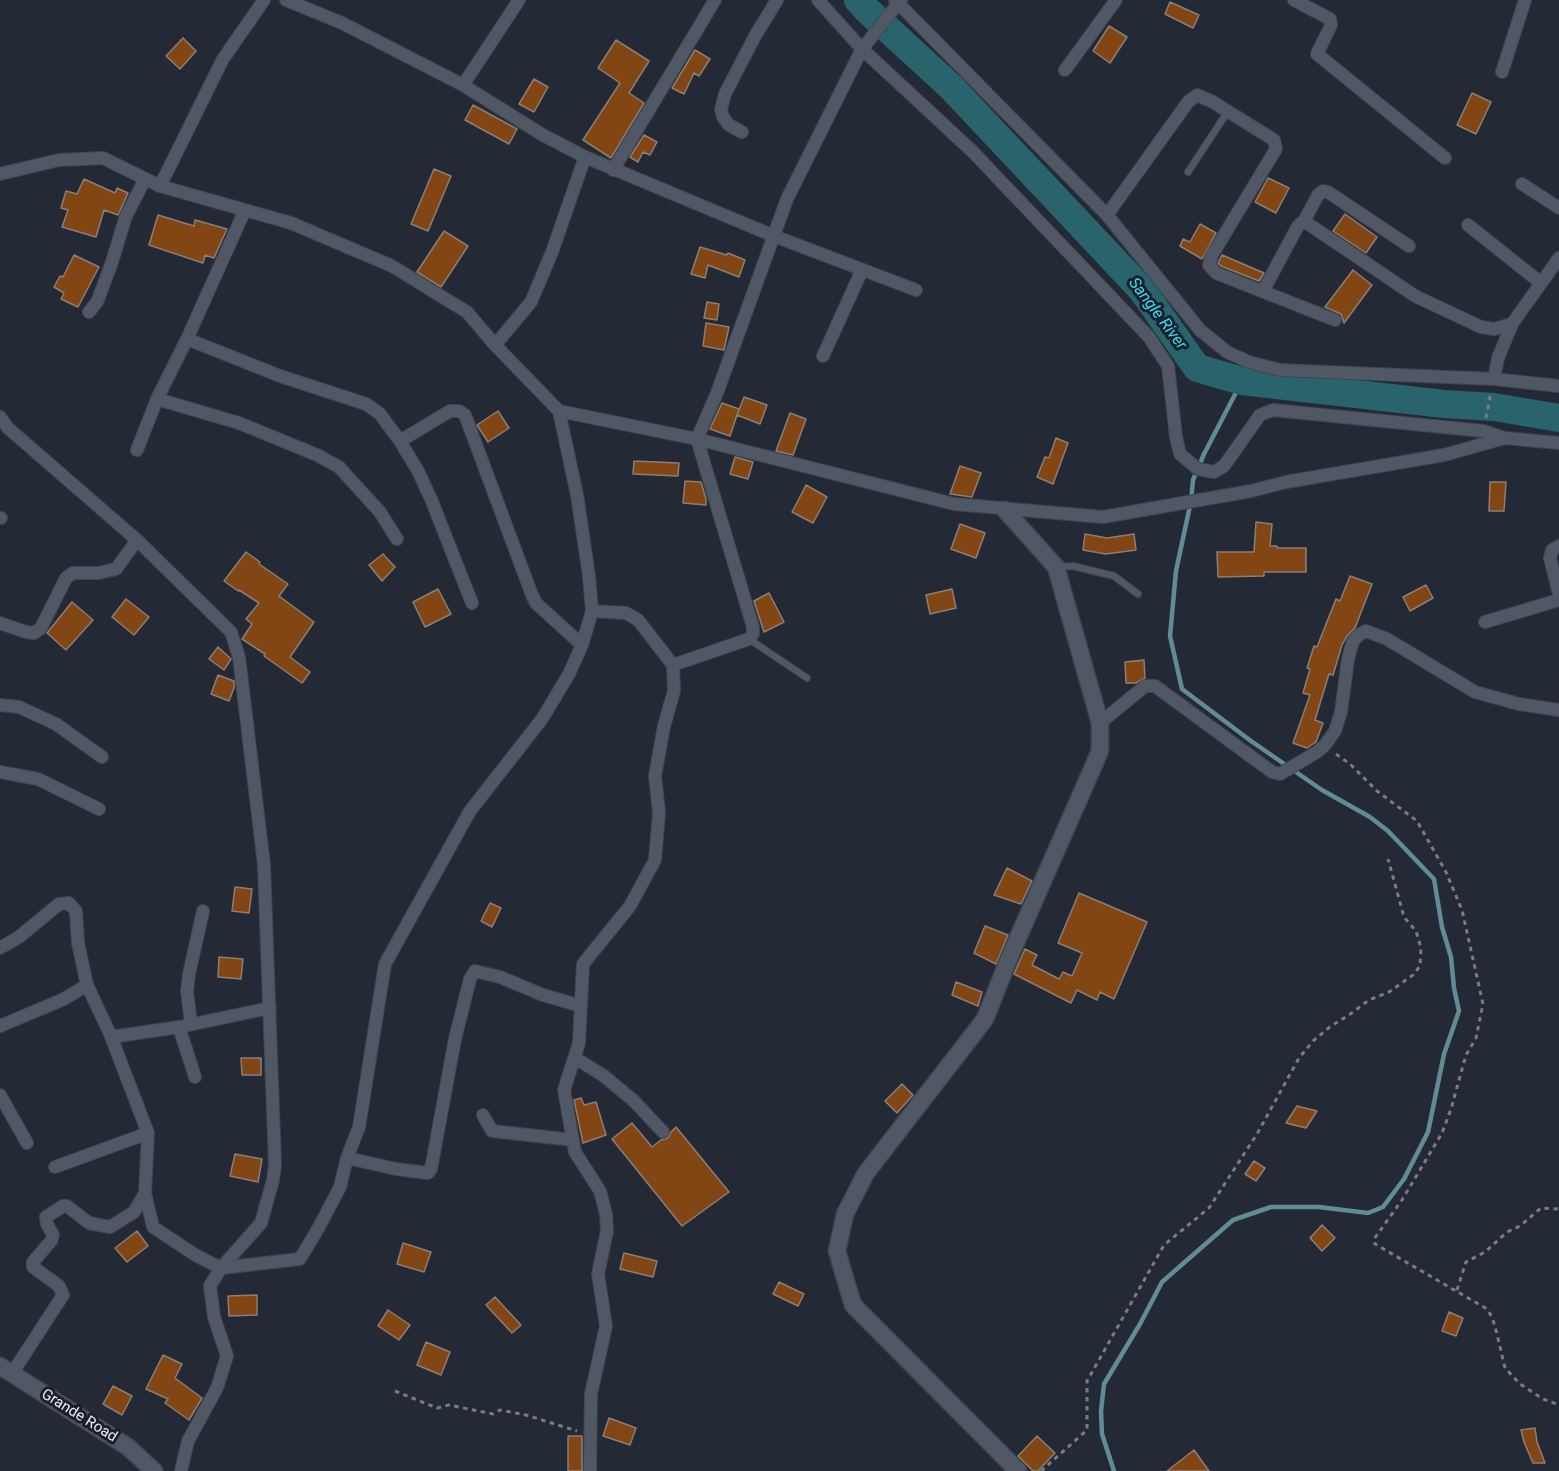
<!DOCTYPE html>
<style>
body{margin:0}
canvas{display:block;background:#232935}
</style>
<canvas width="1559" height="1471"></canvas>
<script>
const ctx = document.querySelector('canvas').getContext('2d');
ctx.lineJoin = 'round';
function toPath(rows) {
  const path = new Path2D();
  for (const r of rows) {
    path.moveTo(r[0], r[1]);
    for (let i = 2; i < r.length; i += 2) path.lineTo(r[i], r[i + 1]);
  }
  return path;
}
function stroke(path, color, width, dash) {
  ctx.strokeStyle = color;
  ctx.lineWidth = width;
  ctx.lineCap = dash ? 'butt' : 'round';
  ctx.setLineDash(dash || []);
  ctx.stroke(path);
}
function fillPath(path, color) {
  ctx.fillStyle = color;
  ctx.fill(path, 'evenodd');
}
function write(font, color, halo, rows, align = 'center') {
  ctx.font = font + ' Roboto,sans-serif';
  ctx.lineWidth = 6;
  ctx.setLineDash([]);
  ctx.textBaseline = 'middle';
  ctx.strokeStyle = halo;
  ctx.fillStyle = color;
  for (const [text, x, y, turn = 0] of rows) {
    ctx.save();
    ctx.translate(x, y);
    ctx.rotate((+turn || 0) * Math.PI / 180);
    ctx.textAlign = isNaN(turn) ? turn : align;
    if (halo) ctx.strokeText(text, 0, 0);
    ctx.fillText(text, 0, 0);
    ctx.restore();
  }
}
stroke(toPath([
 [1114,1471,1102,1434,1101,1411,1104,1384,1140,1324,1162,1282,1233,1220,1271,1207,1319,1207,1368,1213,1383,1207,1404,1179,1428,1132,1444,1054,1459,1011,1454,988,1451,957,1442,927,1434,879,1388,831,1370,817,1322,790,1251,741,1182,689,1170,636,1176,571,1191,501,1193,480,1204,454,1242,381]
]), '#628c95', 4.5);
stroke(toPath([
 [858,0,867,10,951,87,1142,290,1197,368,1242,381,1444,404,1494,407,1559,418]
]), '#29636c', 28);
const building = toPath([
 [1170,2,1199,15,1193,28,1165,14,1170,2],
 [1109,26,1127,37,1110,63,1093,51,1109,26],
 [183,38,196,51,180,69,166,56,183,38],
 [616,40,649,61,629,93,644,103,611,158,583,140,620,83,598,68,616,40],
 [695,50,710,59,699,76,694,73,684,94,672,88,695,50],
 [534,79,548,87,534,112,519,104,534,79],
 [1472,93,1491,102,1476,134,1457,125,1472,93],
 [473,105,517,129,509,144,465,120,473,105],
 [644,135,657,142,650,155,643,152,638,162,630,157,644,135],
 [434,169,451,176,428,231,411,224,434,169],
 [1268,178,1289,188,1276,213,1255,202,1268,178],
 [84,179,115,193,117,188,128,193,118,215,104,210,96,237,62,227,68,210,61,208,66,191,77,194,84,179],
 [1345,214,1377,237,1366,253,1333,231,1345,214],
 [158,215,194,226,195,220,227,229,214,258,205,255,203,263,149,245,158,215],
 [1200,224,1216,233,1202,259,1180,246,1183,239,1190,242,1200,224],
 [444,231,468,246,441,287,417,272,444,231],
 [700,247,727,255,728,253,745,260,739,277,708,265,705,278,691,274,700,247],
 [74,255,99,267,78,307,61,299,64,293,54,287,60,276,63,277,74,255],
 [1222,255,1264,273,1259,281,1221,266,1218,263,1222,255],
 [1353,270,1372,285,1344,323,1341,314,1325,307,1353,270],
 [707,302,719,304,717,320,704,318,707,302],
 [706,323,729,327,724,350,703,346,706,323],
 [744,397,767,405,760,424,737,415,744,397],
 [722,403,739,409,730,436,710,429,722,403],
 [498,411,509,428,488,442,477,425,498,411],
 [790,413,806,419,793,455,776,451,790,413],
 [1056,438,1068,443,1053,484,1037,477,1045,457,1049,458,1056,438],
 [735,457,753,462,748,479,730,474,735,457],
 [634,461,679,463,678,476,633,474,634,461],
 [960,466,981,473,972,497,950,494,960,466],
 [685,481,701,482,706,499,706,505,683,503,685,481],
 [1490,482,1506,482,1504,511,1489,511,1490,482],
 [806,485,827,497,813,523,792,512,806,485],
 [1256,522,1272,524,1270,546,1277,546,1277,548,1306,548,1306,572,1264,572,1264,576,1218,577,1217,552,1254,552,1256,522],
 [960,524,985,533,976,558,951,549,960,524],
 [1085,534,1107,538,1134,534,1136,550,1106,554,1083,550,1085,534],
 [246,552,260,562,259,564,288,584,279,596,314,622,290,657,310,672,302,683,264,656,265,654,242,639,252,624,246,619,259,603,239,590,238,591,224,581,246,552],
 [383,554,395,567,382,581,369,565,383,554],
 [1350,576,1372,584,1355,628,1347,636,1342,645,1333,675,1329,674,1315,720,1323,723,1316,742,1307,748,1293,743,1310,695,1303,693,1310,669,1307,668,1314,646,1317,647,1336,599,1340,601,1350,576],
 [1426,585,1433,598,1410,611,1403,597,1426,585],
 [438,589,451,614,425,627,413,602,438,589],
 [952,589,956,608,930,614,926,595,952,589],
 [769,593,784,622,764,632,754,601,769,593],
 [126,599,149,617,134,635,112,617,126,599],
 [72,602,93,620,66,650,47,633,72,602],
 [218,647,231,659,224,670,209,659,218,647],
 [1144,660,1145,678,1136,683,1126,683,1125,662,1144,660],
 [218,675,234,681,234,688,229,701,211,694,218,675],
 [1007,868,1032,881,1021,904,994,895,1007,868],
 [235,887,252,889,249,913,232,911,235,887],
 [1079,893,1147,922,1114,999,1100,992,1097,1000,1077,990,1071,1003,1014,974,1025,949,1037,955,1032,965,1059,979,1063,972,1072,976,1082,953,1058,943,1079,893],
 [490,903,501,908,492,927,481,921,490,903],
 [985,926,1008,935,996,964,974,953,985,926],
 [219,957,243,959,241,979,218,977,219,957],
 [956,982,982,992,978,1006,952,995,956,982],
 [241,1058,261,1058,261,1075,242,1075,241,1058],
 [902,1084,913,1095,897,1113,885,1101,902,1084],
 [581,1098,584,1105,596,1102,606,1135,583,1143,574,1100,581,1098],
 [1297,1106,1317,1111,1306,1128,1286,1123,1297,1106],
 [632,1123,652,1147,661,1140,668,1138,671,1132,676,1127,729,1192,682,1226,612,1139,632,1123],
 [235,1154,262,1159,258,1182,230,1176,235,1154],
 [1254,1161,1265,1168,1256,1181,1245,1174,1254,1161],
 [1322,1225,1335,1238,1322,1251,1310,1238,1322,1225],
 [137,1231,148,1246,127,1262,115,1248,137,1231],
 [403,1243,431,1252,424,1272,397,1264,403,1243],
 [624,1253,657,1261,653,1277,620,1269,624,1253],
 [779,1282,804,1294,798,1306,773,1294,779,1282],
 [257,1295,257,1315,229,1316,228,1296,257,1295],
 [495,1297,521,1325,512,1333,486,1305,495,1297],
 [388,1310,410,1325,399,1340,378,1326,388,1310],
 [1449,1312,1463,1318,1456,1336,1442,1331,1449,1312],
 [426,1342,450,1352,441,1375,417,1365,426,1342],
 [163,1355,182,1364,175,1378,202,1398,189,1420,165,1403,168,1399,146,1389,163,1355],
 [113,1386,132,1396,122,1415,103,1404,113,1386],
 [609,1418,636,1428,630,1445,603,1436,609,1418],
 [1535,1428,1537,1442,1545,1463,1533,1463,1524,1442,1521,1430,1535,1428],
 [568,1436,582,1436,582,1471,568,1471,568,1436],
 [1037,1436,1055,1453,1038,1471,1033,1471,1018,1456,1037,1436],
 [1194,1450,1209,1471,1167,1471,1194,1450]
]);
fillPath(building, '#824615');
stroke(building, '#8d7e75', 1.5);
const service = toPath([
 [1188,172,1228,111],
 [1057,567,1073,566,1114,576,1138,594],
 [749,639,807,678]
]);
const minor = toPath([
 [286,0,342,23,463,85,541,134,585,157,774,236,916,290],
 [818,0,862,49,972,151,1149,337,1168,366,1176,437,1180,454,1198,469,1214,472,1224,466,1260,415,1273,410,1483,431,1504,438],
 [895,0,1107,215,1200,330,1227,352,1249,362,1280,370,1494,379,1559,386],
 [1294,0,1330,19,1331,25,1317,54,1445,158],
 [1065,70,1116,0],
 [1502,72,1525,0],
 [463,85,519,0],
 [742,132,729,125,723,117,721,109,725,94,755,36,777,0],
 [613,170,715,0],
 [0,174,59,160,103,158,160,186,291,223,392,266,467,312,495,345,559,411,697,439,954,504,1103,517,1251,491,1286,482,1444,455,1505,438,1559,443],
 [1522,184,1559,208],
 [160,186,223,59,264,0],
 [1107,215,1188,102,1197,95,1213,102,1274,140,1276,149,1212,255,1209,265,1216,273,1335,320],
 [1304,221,1318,195,1323,191,1328,192,1409,246],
 [1468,225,1541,283],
 [1263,291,1298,226,1304,221,1415,296,1481,327,1494,329,1512,324],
 [89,312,97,302,111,265,126,216,145,179],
 [187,339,280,376,366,404,380,414,400,441,450,411,459,411,465,415,532,595,536,603,582,645],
 [495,345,531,302,552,252,585,157],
 [823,356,862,270],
 [1494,379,1498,358,1512,324,1559,258],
 [157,399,239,423,317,455,339,467,380,512,397,539],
 [0,417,8,428,137,540,231,632,239,657,264,865,275,1165,273,1180,261,1223,221,1268,210,1286,214,1317,227,1356,217,1388,188,1441,181,1471],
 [400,441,418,471,431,499,472,603],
 [137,450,157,399,187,339,245,210],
 [0,518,1,518],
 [1559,546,1552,550,1550,558,1559,594],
 [1485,622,1559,600],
 [0,623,26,632,34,633,41,628,66,578,73,573,99,573,116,569,137,540],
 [673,665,749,639,753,634,753,627,697,439,717,393,787,199,862,49,901,0],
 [0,705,19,707,56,724,102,757],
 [1100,723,1145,686,1155,686,1272,772,1280,774,1317,752,1325,745,1335,731,1341,712,1348,659,1353,641,1360,634,1366,631,1387,639,1475,692,1519,704,1559,710],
 [0,772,38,779,99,809],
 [0,948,19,937,59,904,69,903,76,911,78,943,87,985,110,1034,148,1133,145,1193,134,1212,110,1227,89,1223,67,1206,63,1206,46,1217,47,1224,53,1235,51,1241,33,1262,33,1267,59,1286,63,1295,11,1375],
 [191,1024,187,991,189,974,203,911],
 [0,1026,64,999,87,985],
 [179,1027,195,1077],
 [111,1037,179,1027,270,1008],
 [575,1058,604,1076,634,1101,663,1132],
 [0,1095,27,1143],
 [483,1115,492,1131,573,1140],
 [347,1158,396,1169,428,1173,431,1169,455,1039,470,979,475,971,500,977,543,995,581,1006],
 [55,1167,148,1133],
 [145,1193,153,1227,197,1256,221,1268,300,1259,319,1227,340,1187,347,1158,359,1127,385,964,470,811,542,719,569,674,582,645,592,611,589,576,577,495,559,411],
 [590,1471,591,1394,606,1326,598,1274,607,1231,606,1214,600,1191,575,1152,564,1090,579,1043,583,964,630,906,655,860,659,813,655,776,664,726,674,691,673,665,638,620,626,613,592,611]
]);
const tertiary = toPath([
 [1005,510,1056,567,1100,723,1100,751,1010,956,985,1019,866,1173,845,1214,837,1251,853,1305,1018,1471],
 [0,1366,128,1447,154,1471]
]);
stroke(service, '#414650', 8);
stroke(minor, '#414650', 14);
stroke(tertiary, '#414650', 19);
stroke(toPath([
 [1486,418,1491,392],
 [1336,754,1350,764,1377,791,1417,821,1446,872,1462,910,1483,1004,1476,1038,1466,1055,1451,1109,1442,1133,1402,1200,1374,1239,1375,1244,1487,1309,1492,1317,1496,1330,1505,1368,1520,1384,1543,1399,1559,1405],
 [1457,1290,1466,1262,1485,1252,1507,1232,1520,1226,1541,1208,1559,1209],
 [395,1391,437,1408,449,1405,493,1414,500,1410,526,1415,577,1431],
 [1041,1471,1087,1430,1087,1381,1164,1245,1209,1208,1257,1134,1299,1058,1313,1041,1331,1026,1349,1015,1369,1000,1389,992,1413,975,1420,966,1421,948,1416,931,1404,917,1388,859]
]), '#777c86', 3, [4.5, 4.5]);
stroke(service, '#515865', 6);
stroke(minor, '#515865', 12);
stroke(tertiary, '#515865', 16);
write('15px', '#e8ecf4', '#1a202b', [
 ["Grande Road",79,1416,32]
]);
write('italic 16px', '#37def3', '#1a202b', [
 ["Sangle River",1157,314,53]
]);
</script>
